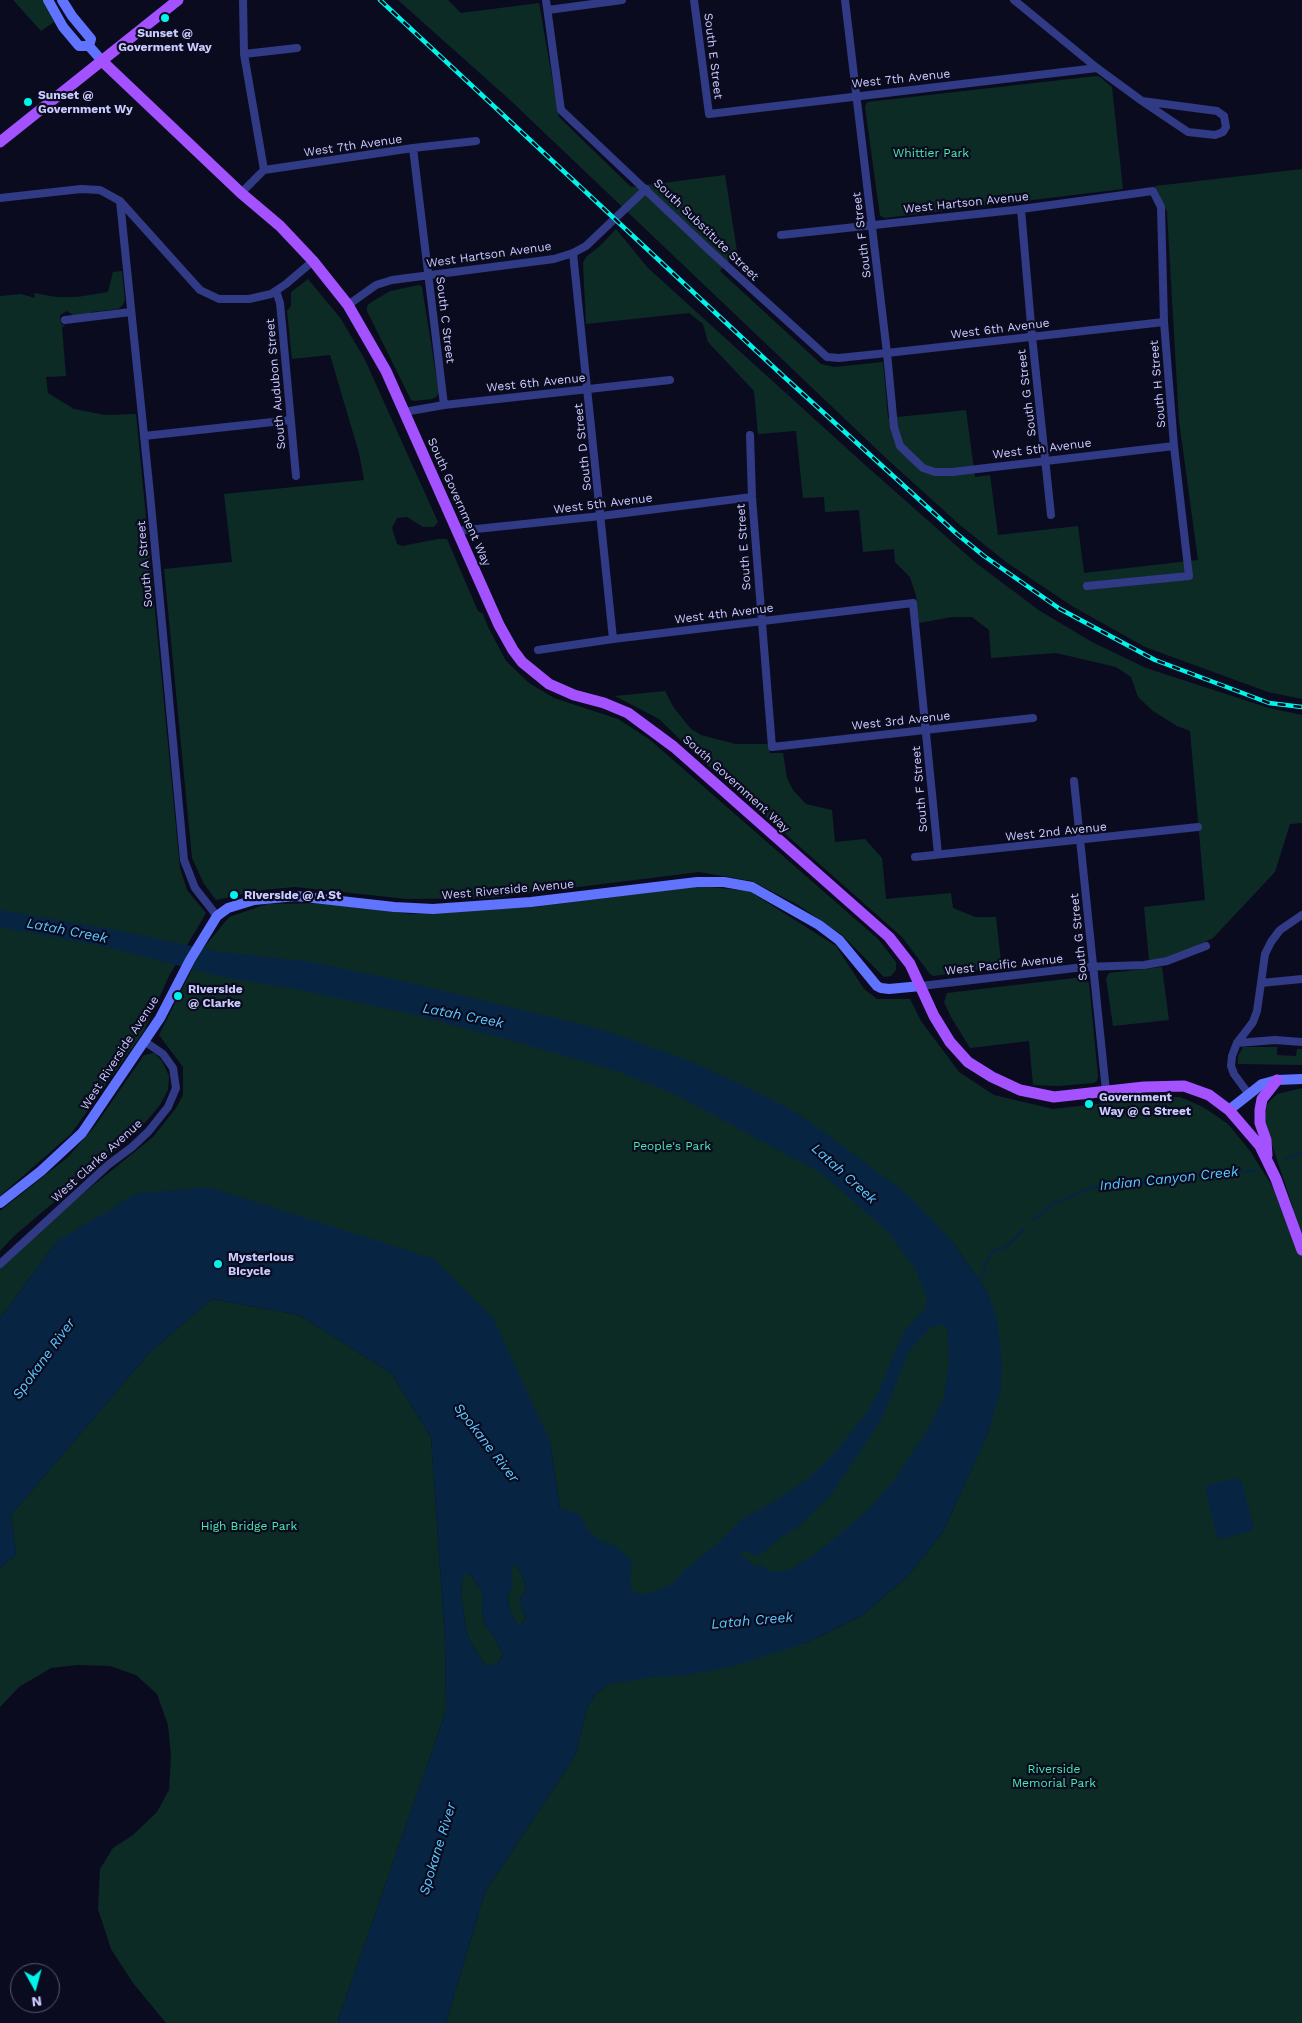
<!DOCTYPE html>
<style>
body{margin:0}
#map{position:relative;width:1302px;height:2023px;overflow:hidden;background:#0b0b20;font-family:"Work Sans",sans-serif}
canvas{display:block}
.north{position:absolute;left:10px;top:1963px;width:50px;height:50px;box-sizing:border-box;background:#0b0b20;border:1px solid #575879;border-radius:50%;rotate:173deg;font-size:14px;font-weight:700;line-height:20px;text-align:center;color:#cacbff}
.north::after{content:'';display:block;margin:auto;width:18px;height:22px;background:#00f5ea;clip-path:polygon(50% 0,100% 100%,50% 72%,0 100%)}
</style>
<div id="map">
<canvas width="1302" height="2023"></canvas>
<div class="north">N</div>
</div>
<script>
const ctx = document.querySelector('canvas').getContext('2d');
ctx.lineJoin = 'round';
function fillPath(path, color) {
  ctx.fillStyle = color;
  ctx.fill(path, 'evenodd');
}
function toPath(rows) {
  const path = new Path2D();
  for (const r of rows) {
    path.moveTo(r[0], r[1]);
    for (let i = 2; i < r.length; i += 2) path.lineTo(r[i], r[i + 1]);
  }
  return path;
}
function stroke(path, color, width, dash) {
  ctx.strokeStyle = color;
  ctx.lineWidth = width;
  ctx.lineCap = dash ? 'butt' : 'round';
  ctx.setLineDash(dash || []);
  ctx.stroke(path);
}
function write(font, color, halo, rows, align = 'center') {
  ctx.font = font + ' "Work Sans",sans-serif';
  ctx.lineWidth = 4.5;
  ctx.setLineDash([]);
  ctx.textBaseline = 'middle';
  ctx.strokeStyle = halo;
  ctx.fillStyle = color;
  for (const [text, x, y, turn = 0] of rows) {
    ctx.save();
    ctx.translate(x, y);
    ctx.rotate((+turn || 0) * Math.PI / 180);
    ctx.textAlign = isNaN(turn) ? turn : align;
    if (halo) ctx.strokeText(text, 0, 0);
    ctx.fillText(text, 0, 0);
    ctx.restore();
  }
}
fillPath(toPath([
 [13,0,43,0,54,22,41,31],
 [398,0,448,0,461,13,539,3,559,117,631,187,725,175,737,251,720,271,821,364,834,367,883,362,888,418,966,410,975,477,990,475,998,535,1078,526,1084,573,1198,560,1179,421,1167,212,1155,186,1302,169,1302,699,1268,692,1145,647,1072,606,1006,562,960,525,887,459,510,100],
 [1096,76,1100,77,1112,87,1123,189,885,218,880,216,865,107,867,102],
 [616,229,648,268,864,464,976,563,1040,611,1092,642,1146,668,1269,708,1302,715,1302,823,1290,824,1275,872,1213,938,1175,956,1149,960,1144,907,1205,900,1190,731,1177,726,1153,711,1138,697,1131,677,1116,667,1056,653,991,658,989,630,972,617,952,617,919,623,916,596,910,577,895,562,894,549,863,552,859,510,825,512,824,497,803,498,796,431,758,434,754,391,708,342,703,324,689,313,586,324,583,263,586,257,601,245],
 [122,271,125,300,122,306,118,309,92,312,87,316,76,317,67,311,60,315,61,324,66,326,62,327,66,376,46,377,48,393,74,409,105,415,136,414,180,868,187,890,206,913,169,976,144,1031,71,1134,0,1196,0,296,21,294,35,298,34,293,56,297,77,297,108,292,113,272],
 [308,279,341,319,365,360,438,522,434,527,423,527,407,517,397,518,392,528,397,544,402,546,438,539,447,539,478,611,483,614,488,627,506,661,529,683,554,698,618,719,649,739,878,939,896,962,896,970,891,976,884,977,842,935,798,905,752,881,699,872,490,898,407,899,295,887,262,890,216,900,204,884,192,858,164,569,232,562,224,494,364,480,359,453,330,355,292,359,287,311,291,306,291,292],
 [419,285,422,287,439,393,436,397,432,399,414,401,411,400,367,311,367,306,370,303,390,291],
 [665,691,674,708,691,729,701,735,735,744,769,744,770,753,783,753,787,778,793,790,806,804,832,810,835,842,865,839,882,858,886,899,951,893,953,908,975,917,996,917,1002,970,985,969,934,976,930,974,902,937,697,756,659,719,615,696],
 [701,886,749,891,836,946,864,989,877,999,910,999,921,1021,959,1072,994,1095,1053,1109,1149,1098,1180,1097,1203,1107,1228,1124,1250,1151,1287,1209,1293,1208,1265,1124,1265,1115,1267,1104,1277,1094,1302,1088,1302,2023,446,2023,485,1892,575,1756,587,1708,596,1694,609,1684,806,1643,861,1616,907,1577,943,1532,989,1430,987,1291,951,1240,968,1289,913,1554,582,1654,550,1441,209,1187,57,1241,0,1318,0,1268,55,1216,153,1137,176,1108,183,1095,183,1067,159,1035,201,951,229,917,267,904,321,903,411,914,535,907],
 [1162,967,1169,1020,1113,1026,1106,978,1109,973],
 [1083,977,1089,983,1098,1076,1097,1081,1094,1083,1058,1086,1033,1085,1029,1041,970,1048,951,1017,944,1002,947,993],
 [1243,1047,1277,1047,1277,1055,1296,1056,1297,1049,1302,1049,1302,1065,1238,1064,1238,1056],
 [154,1053,162,1061,169,1076,168,1090,160,1105,138,1131,14,1236,0,1251,0,1211,68,1157,95,1126,144,1055],
 [212,1299,299,1315,391,1373,431,1437,445,1640,446,1711,337,2023,166,2023,133,1983,111,1949,98,1909,100,1869,113,1848,133,1835,157,1812,169,1790,171,1756,168,1725,157,1694,136,1675,110,1666,77,1665,51,1668,19,1687,0,1707,0,1568,16,1555,11,1515,151,1351],
 [512,1566,517,1566,525,1582,526,1591,520,1598,520,1606,526,1618,521,1625,517,1624,509,1608,508,1593,512,1589],
 [463,1574,470,1574,482,1592,482,1612,485,1626,493,1635,503,1655,497,1665,485,1665,467,1636,461,1593]
]), '#0d2b25');
fillPath(toPath([
 [0,910,116,930,220,952,312,962,407,982,600,1029,690,1061,757,1092,793,1111,827,1134,908,1195,951,1240,987,1291,997,1319,1002,1365,1001,1389,989,1430,978,1455,943,1532,907,1577,861,1616,806,1643,731,1667,687,1675,647,1678,609,1684,596,1694,587,1708,575,1756,485,1892,446,2023,337,2023,446,1711,445,1640,431,1437,391,1373,299,1315,212,1299,151,1351,11,1515,16,1555,0,1568,0,1318,57,1241,138,1193,209,1187,434,1259,493,1318,550,1441,560,1508,580,1514,587,1529,599,1540,616,1547,632,1561,630,1581,633,1592,647,1594,671,1585,684,1570,715,1546,742,1519,778,1499,810,1477,837,1450,867,1412,879,1390,903,1333,925,1308,927,1297,915,1269,888,1232,821,1173,676,1095,620,1072,513,1041,407,1013,295,989,222,977,111,948,0,927],
 [941,1325,947,1327,949,1361,944,1397,929,1427,894,1480,869,1509,818,1552,791,1569,776,1572,768,1571,762,1565,752,1566,748,1558,740,1557,740,1554,748,1550,751,1554,757,1556,762,1554,780,1538,796,1529,830,1496,882,1419,909,1351,931,1327],
 [517,1566,525,1582,526,1591,520,1598,520,1606,526,1618,521,1625,517,1624,509,1608,508,1593,512,1589,512,1567],
 [463,1574,470,1574,482,1592,482,1612,485,1626,493,1635,503,1655,497,1665,485,1665,467,1636,461,1593],
 [1236,1478,1241,1480,1254,1527,1251,1531,1221,1539,1217,1537,1205,1489,1207,1485]
]), '#072543');
stroke(toPath([
 [1285,1159,1302,1153],
 [1033,1220,1054,1203,1073,1196,1093,1187,1165,1181,1203,1174,1255,1171],
 [978,1281,983,1274,986,1262,994,1250,1005,1248,1024,1229]
]), '#072543', 2.5);
stroke(toPath([
 [243,0,244,54,264,170],
 [546,0,561,110,708,249,827,357,839,358,887,353,1164,322],
 [694,0,709,114,1097,68],
 [845,0,887,353,894,427,900,446,923,468,935,472,952,472,1174,446],
 [1014,0,1097,68,1142,101,1188,132,1215,135,1223,132,1226,127,1224,116,1217,111,1142,101],
 [548,10,622,0],
 [244,54,297,48],
 [413,148,444,405],
 [241,193,264,170,413,148,476,141],
 [0,198,81,189,100,190,120,201,200,290,219,299,249,299,271,294,286,284,313,261],
 [120,201,150,494,184,860,195,888,217,916],
 [1021,209,1032,336,1051,515],
 [781,235,1014,210,1153,191,1161,207,1164,322,1174,446,1189,576,1087,586],
 [573,253,613,639],
 [276,291,280,303,296,476],
 [348,305,376,285,392,280,554,259,573,253,586,246,646,189],
 [65,320,131,312],
 [404,412,444,405,670,380],
 [750,435,752,497,772,747,1033,718],
 [144,436,291,420],
 [457,531,601,516,752,497],
 [538,650,613,639,913,603,938,854],
 [1074,781,1106,1091],
 [915,857,1198,827],
 [1261,983,1265,954,1271,942,1280,930,1302,915],
 [921,986,1084,967,1144,965,1167,961,1206,946],
 [1237,1043,1275,1040,1302,1042],
 [1248,1093,1234,1074,1231,1066,1232,1056,1237,1043,1253,1022,1257,1011,1261,983,1302,979],
 [0,1264,108,1165,132,1147,148,1132,168,1107,176,1088,173,1068,163,1054,144,1041]
]), '#313a84', 8);
stroke(toPath([
 [48,0,63,27,79,46,89,46,103,62],
 [62,0,72,16,91,39,89,46],
 [1229,1110,1262,1084,1277,1080,1302,1079],
 [0,1203,41,1171,82,1133,160,1018,190,960,217,916,228,908,254,900,296,896,394,907,433,909,531,902,697,882,724,882,752,887,819,925,839,940,877,986,881,988,889,989,921,986]
]), '#6174ff', 10);
stroke(toPath([
 [103,62,241,193,280,226,313,261,348,305,386,371,499,625,513,650,522,662,549,684,574,695,604,703,628,713,674,747,889,937,910,964,934,1016,950,1042,968,1062,992,1077,1020,1090,1054,1097,1144,1087,1184,1086,1209,1095,1229,1110,1260,1146,1276,1179,1302,1250],
 [0,142,178,0],
 [1267,1155,1266,1140,1260,1123,1260,1110,1262,1099,1277,1080]
]), '#a451ff', 11);
const rail = toPath([
 [380,0,781,374,957,534,984,556,1060,609,1155,660,1269,703,1302,707]
]);
stroke(rail, '#00f5ea', 4.5);
stroke(rail, '#0b0b20', 2.5, [8]);
for (const [x, y, r, color] of [
 [165,18,5,"#00f5ea"],
 [28,102,5,"#00f5ea"],
 [234,895,5,"#00f5ea"],
 [178,996,5,"#00f5ea"],
 [1089,1104,5,"#00f5ea"],
 [218,1264,5,"#00f5ea"]
]) {
  const dot = new Path2D();
  dot.arc(x, y, r, 0, 2 * Math.PI);
  ctx.fillStyle = color;
  ctx.fill(dot);
  stroke(dot, '#0b0b20', 2);
}
write('bold 12px', '#cacbff', '#0b0b20', [
 ["Sunset @",165,33,"center"],
 ["Goverment Way",165,47,"center"],
 ["Sunset @",38,95],
 ["Government Wy",38,109],
 ["Riverside @ A St",244,895],
 ["Riverside",188,989],
 ["@ Clarke",188,1003],
 ["Government",1099,1097],
 ["Way @ G Street",1099,1111],
 ["Mysterious",228,1257],
 ["Bicycle",228,1271]
], 'left');
write('12px', '#cacbff', '#0b0b20', [
 ["South E Street",713,56,83],
 ["West 7th Avenue",901,79,-6],
 ["West 7th Avenue",353,146,-8],
 ["West Hartson Avenue",966,203,-6],
 ["South Substitute Street",706,230,44],
 ["South F Street",862,235,-97],
 ["West Hartson Avenue",489,255,-8],
 ["South C Street",445,320,83],
 ["West 6th Avenue",1000,329,-7],
 ["West 6th Avenue",536,383,-6],
 ["South Audubon Street",276,384,-95],
 ["South H Street",1158,384,-95],
 ["South G Street",1027,393,-97],
 ["South D Street",583,447,-96],
 ["West 5th Avenue",1042,449,-7],
 ["South Government Way",459,502,66],
 ["West 5th Avenue",603,504,-7],
 ["South E Street",744,547,-94],
 ["South A Street",145,564,-95],
 ["West 4th Avenue",724,614,-7],
 ["West 3rd Avenue",901,721,-6],
 ["South Government Way",736,784,42],
 ["South F Street",920,789,-95],
 ["West 2nd Avenue",1056,832,-6],
 ["West Riverside Avenue",508,890,-5],
 ["South G Street",1079,937,-96],
 ["West Pacific Avenue",1004,965,-6],
 ["West Riverside Avenue",120,1053,-57],
 ["West Clarke Avenue",97,1161,-42]
]);
write('12px', '#4be9ab', '#0b0b20', [
 ["Whittier Park",931,153],
 ["People's Park",672,1146],
 ["High Bridge Park",249,1526],
 ["Riverside",1054,1769],
 ["Memorial Park",1054,1783]
]);
write('italic 14px', '#58caff', '#0b0b20', [
 ["Latah Creek",67,931,11],
 ["Latah Creek",463,1016,11],
 ["Latah Creek",844,1174,42],
 ["Indian Canyon Creek",1169,1179,-6],
 ["Spokane River",44,1359,-54],
 ["Spokane River",486,1443,52],
 ["Latah Creek",752,1621,-5],
 ["Spokane River",438,1849,-73]
]);
</script>
